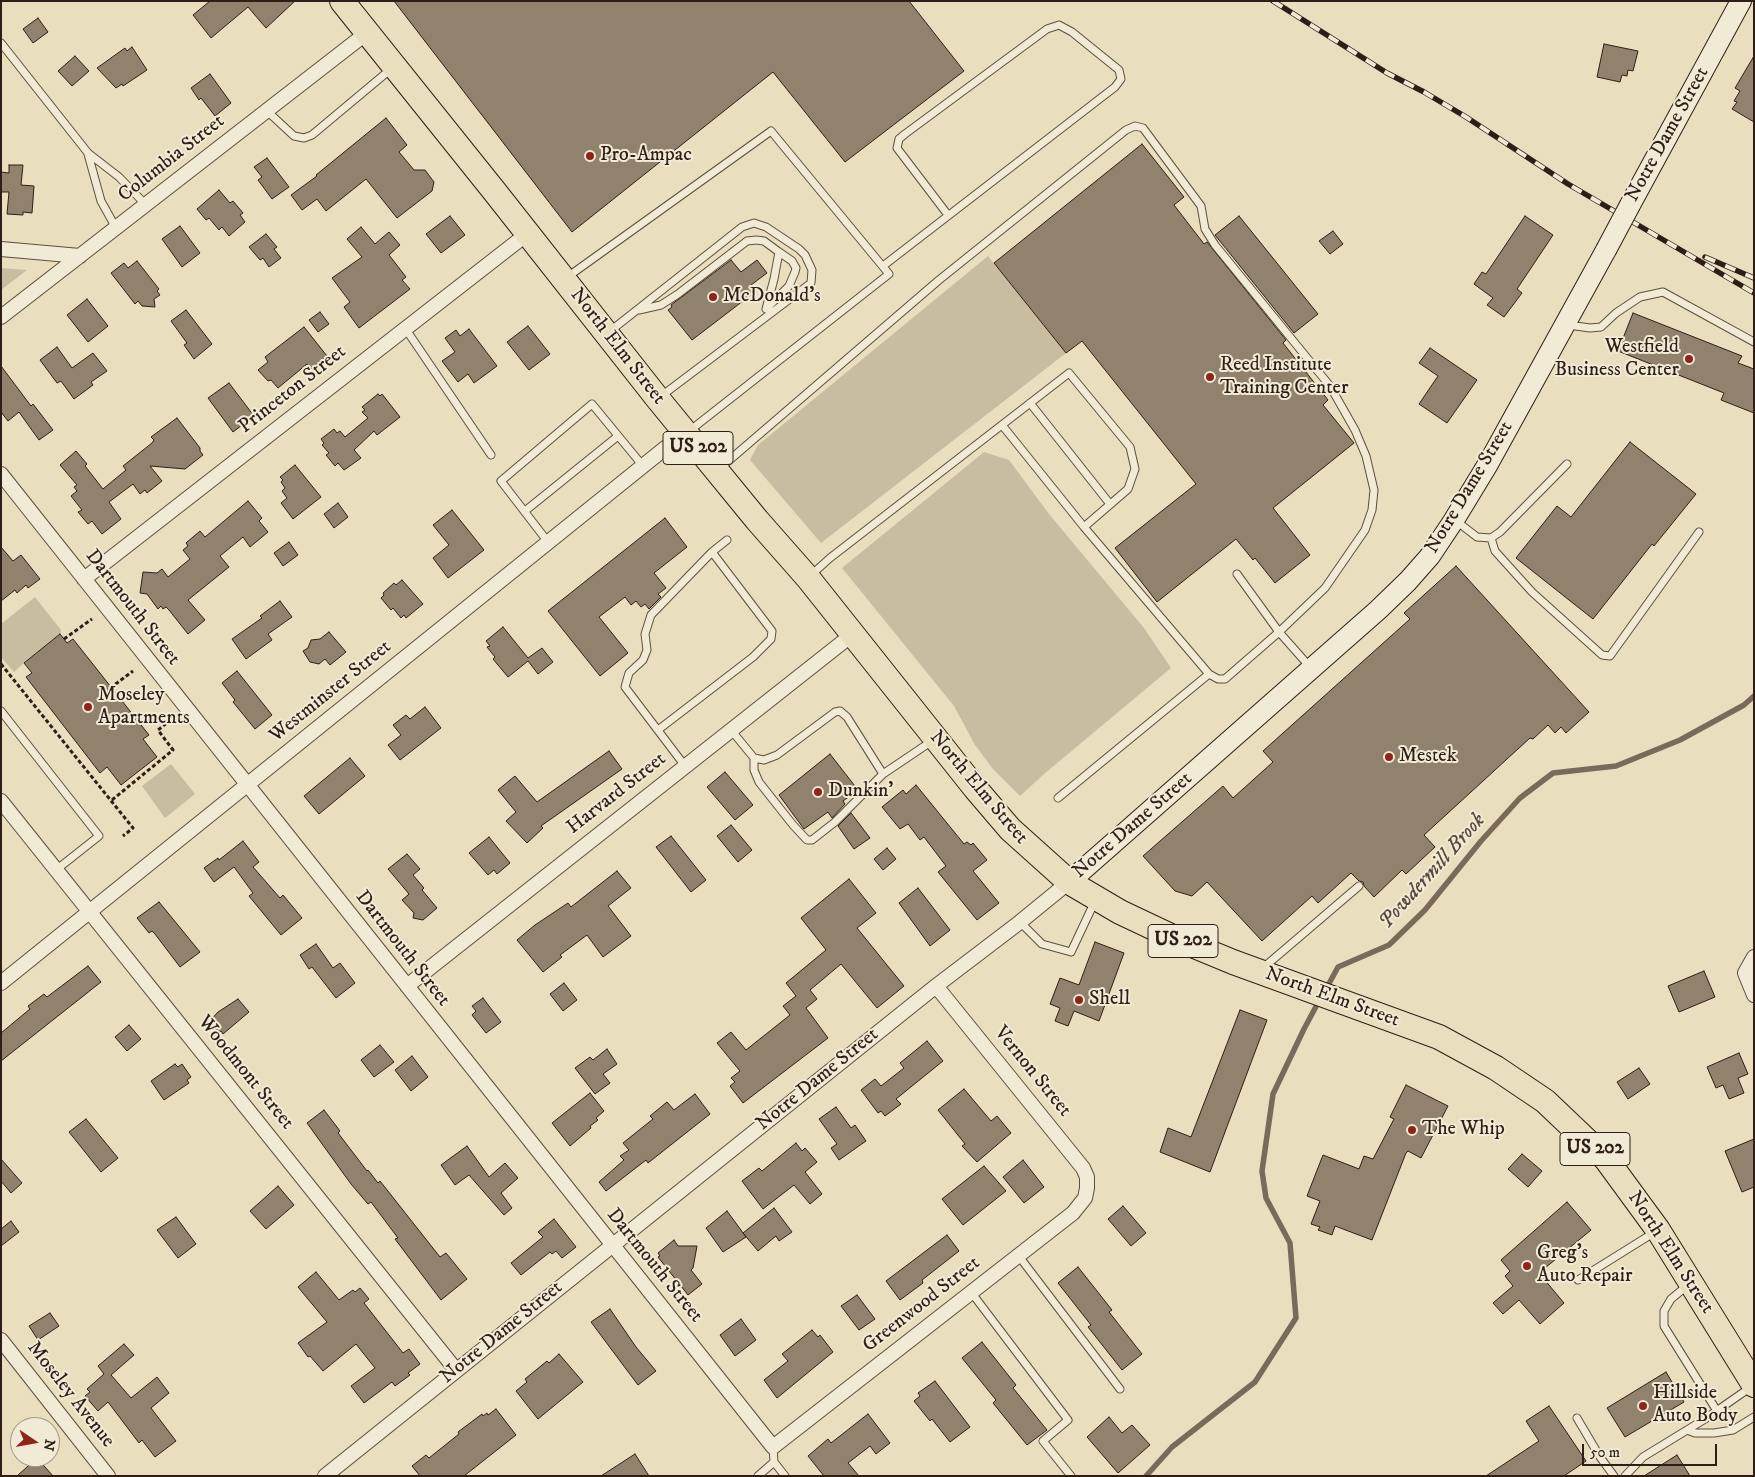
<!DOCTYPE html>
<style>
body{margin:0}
#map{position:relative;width:1755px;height:1477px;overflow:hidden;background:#e9debd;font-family:"IM FELL DW Pica",serif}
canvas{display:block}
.frame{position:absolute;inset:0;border:2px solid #2f1e17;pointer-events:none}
.north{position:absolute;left:10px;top:1417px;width:50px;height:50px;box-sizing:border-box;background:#f1ead4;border:1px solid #a39888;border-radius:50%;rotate:102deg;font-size:14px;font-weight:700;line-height:20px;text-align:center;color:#2f1e17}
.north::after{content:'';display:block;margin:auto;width:18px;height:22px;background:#8f2418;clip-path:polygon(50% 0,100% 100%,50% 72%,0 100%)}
.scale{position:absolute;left:1582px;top:1444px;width:135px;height:22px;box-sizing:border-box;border:2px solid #2f1e17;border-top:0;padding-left:6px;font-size:15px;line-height:18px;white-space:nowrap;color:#2f1e17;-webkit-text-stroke:4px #f1ead4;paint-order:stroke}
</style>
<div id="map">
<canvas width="1755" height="1477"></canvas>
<div class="frame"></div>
<div class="north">N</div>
<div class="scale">50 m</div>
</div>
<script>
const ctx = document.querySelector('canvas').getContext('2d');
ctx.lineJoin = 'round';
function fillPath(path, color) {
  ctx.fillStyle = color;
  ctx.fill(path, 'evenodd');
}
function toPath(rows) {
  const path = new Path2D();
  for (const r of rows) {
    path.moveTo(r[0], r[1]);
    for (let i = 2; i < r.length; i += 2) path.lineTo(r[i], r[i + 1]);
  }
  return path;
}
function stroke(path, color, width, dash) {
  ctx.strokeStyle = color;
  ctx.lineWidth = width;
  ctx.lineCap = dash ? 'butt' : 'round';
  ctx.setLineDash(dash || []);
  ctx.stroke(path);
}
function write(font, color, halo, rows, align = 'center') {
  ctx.font = font + ' "IM FELL DW Pica",serif';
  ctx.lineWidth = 4;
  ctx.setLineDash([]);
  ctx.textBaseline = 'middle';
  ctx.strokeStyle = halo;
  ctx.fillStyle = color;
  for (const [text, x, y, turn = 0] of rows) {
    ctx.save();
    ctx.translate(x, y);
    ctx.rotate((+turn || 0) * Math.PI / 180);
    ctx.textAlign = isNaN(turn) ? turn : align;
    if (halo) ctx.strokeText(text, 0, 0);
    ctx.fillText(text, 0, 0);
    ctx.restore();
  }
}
fillPath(toPath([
 [988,256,1066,353,821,543,750,460,758,445],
 [1,268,27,270,1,290],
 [984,452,1009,460,1049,514,1144,628,1171,668,1044,774,1020,796,993,769,975,745,954,706,842,568],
 [35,597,61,630,60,634,24,663,14,672,1,657,1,624],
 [171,764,195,794,165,818,142,786]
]), '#c9bda1');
stroke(toPath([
 [1325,991,1338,967,1389,945,1425,910,1481,841,1520,798,1553,773,1616,766,1680,740,1744,705,1754,696],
 [1146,1476,1172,1447,1255,1382,1296,1318,1290,1243,1266,1198,1262,1171,1273,1094,1304,1029,1320,999]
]), '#796a59', 5.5);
const building = toPath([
 [210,1,295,1,266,28,248,7,211,38,193,15,210,1],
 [394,1,909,1,964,71,845,162,773,72,572,232,394,1],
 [38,18,48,32,33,43,23,29,38,18],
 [1604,44,1638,51,1633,71,1628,70,1627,76,1622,75,1620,82,1597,77,1604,44],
 [132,47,147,70,123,86,122,84,116,88,97,68,125,48,127,51,132,47],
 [75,56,89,71,72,86,58,71,75,56],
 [1754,56,1754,122,1732,109,1737,102,1734,101,1740,91,1735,88,1754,56],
 [210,74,231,103,215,116,201,98,199,100,191,88,210,74],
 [386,118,407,145,399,152,414,170,425,170,434,182,432,191,397,218,366,179,326,211,317,199,302,210,291,195,317,176,316,175,386,118],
 [1142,144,1184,197,1174,205,1204,244,1207,242,1286,340,1283,343,1328,400,1323,405,1354,443,1273,508,1310,555,1275,583,1255,558,1253,560,1236,539,1157,602,1115,548,1196,484,1082,341,1066,353,994,263,1142,144],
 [267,158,289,187,272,199,258,180,262,177,254,167,267,158],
 [9,165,23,165,21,185,34,186,32,213,23,212,23,215,7,214,9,192,1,192,1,172,9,173,9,165],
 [219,190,230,203,233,201,243,213,240,215,245,222,229,236,222,227,219,230,209,218,206,220,197,209,219,190],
 [450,216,465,235,441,253,426,234,450,216],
 [1239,216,1318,314,1294,333,1215,235,1239,216],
 [1525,216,1553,235,1517,289,1522,293,1504,317,1487,305,1493,298,1474,284,1482,272,1486,274,1525,216],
 [180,226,200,253,182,267,162,239,180,226],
 [361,227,375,244,389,232,400,245,389,255,406,277,402,280,410,289,359,328,344,307,350,302,332,278,362,257,347,239,361,227],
 [1333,231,1343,244,1330,254,1319,241,1333,231],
 [266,234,277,247,274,249,281,258,269,267,263,258,260,260,249,247,266,234],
 [731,260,741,272,757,260,767,273,751,285,756,291,692,340,668,310,672,307,671,305,731,260],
 [137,261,159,289,157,291,160,295,154,299,155,307,142,306,138,301,135,304,111,273,124,263,128,268,137,261],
 [87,299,108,326,88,342,67,315,87,299],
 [186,310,212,344,194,359,184,345,187,343,171,321,186,310],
 [320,312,329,324,318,332,309,320,320,312],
 [1633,313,1742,356,1738,363,1754,369,1754,413,1721,400,1724,393,1618,351,1633,313],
 [528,326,550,354,529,370,507,342,528,326],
 [304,327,327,356,311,369,307,364,278,388,271,380,268,381,258,370,268,362,265,357,304,327],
 [469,329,497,366,474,383,468,374,458,382,442,361,455,352,445,338,456,330,460,336,469,329],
 [57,347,72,368,93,353,107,371,91,382,93,385,74,399,61,381,57,383,40,360,57,347],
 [1430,348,1477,380,1447,423,1419,404,1438,376,1419,363,1430,348],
 [1,366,31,406,33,404,53,430,39,440,19,412,8,421,1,412,1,366],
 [229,383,254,416,233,432,208,398,229,383],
 [378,394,380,396,382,394,400,417,377,435,374,431,354,450,361,458,347,468,344,470,338,463,335,466,326,455,329,453,322,445,324,443,321,439,334,429,337,433,340,431,345,437,368,418,362,412,365,410,362,407,378,394],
 [177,418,200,448,200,451,203,455,185,469,150,466,162,481,147,493,145,490,140,494,133,484,109,502,121,519,102,534,92,521,88,524,78,512,82,510,71,496,77,491,74,487,77,485,60,465,76,451,87,464,85,466,103,489,126,470,123,466,152,443,154,440,151,437,177,418],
 [1630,442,1696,494,1654,546,1652,544,1593,619,1516,558,1557,506,1571,517,1630,442],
 [295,465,321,497,293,519,281,503,287,498,282,491,285,488,281,482,283,480,280,477,295,465],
 [248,501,262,518,259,521,268,532,250,547,243,537,220,556,229,567,188,600,205,620,188,634,169,610,166,607,163,609,161,606,158,609,147,594,140,593,143,572,157,573,162,569,168,577,190,559,183,550,188,546,186,543,200,531,205,537,248,501],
 [338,503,348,517,334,528,324,514,338,503],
 [452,510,484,550,448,578,433,558,449,545,433,525,452,510],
 [665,518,687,547,654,573,666,588,658,594,661,597,649,609,645,604,641,607,636,601,631,605,625,597,599,617,628,653,600,676,548,611,665,518],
 [289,542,298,555,283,566,274,553,289,542],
 [1,547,13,561,21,555,40,579,28,588,26,585,17,593,15,590,1,601,1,547],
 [1456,566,1589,712,1566,733,1561,727,1555,733,1548,725,1533,739,1530,738,1424,835,1435,847,1406,874,1402,870,1374,897,1364,886,1363,882,1359,881,1351,873,1318,903,1312,896,1262,941,1207,882,1192,896,1175,891,1143,856,1223,786,1233,798,1273,762,1263,751,1410,619,1404,613,1456,566],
 [402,580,423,604,406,618,404,615,401,618,393,608,391,610,381,598,384,595,383,593,394,583,396,585,402,580],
 [280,601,292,617,268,634,272,640,246,659,232,639,262,618,260,616,280,601],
 [503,627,528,658,542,648,553,662,538,674,528,661,508,677,493,659,495,657,487,647,490,646,486,641,503,627],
 [329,632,346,652,330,665,325,659,319,664,310,662,303,651,308,648,311,640,320,639,329,632],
 [60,634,67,643,73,639,149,735,143,739,157,757,121,785,107,767,100,773,26,677,32,673,24,663,60,634],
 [237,671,272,715,255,729,233,702,235,700,222,683,237,671],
 [425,707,441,728,400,760,388,745,401,735,393,725,406,715,410,719,425,707],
 [609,751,622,769,541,826,543,828,527,843,506,821,516,812,498,790,515,776,537,802,609,751],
 [830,754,858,790,843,801,845,804,832,818,828,812,804,829,779,795,830,754],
 [350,758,365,776,319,814,304,796,350,758],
 [725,772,753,805,735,820,707,787,725,772],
 [916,785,964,844,967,842,971,845,973,843,987,860,973,871,999,903,977,920,938,872,946,866,924,837,920,840,908,824,900,829,882,807,903,790,906,794,916,785],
 [851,813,870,838,854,849,838,826,851,813],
 [731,825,752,850,738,862,717,836,731,825],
 [671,836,706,880,691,892,656,847,671,836],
 [489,837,510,863,497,874,494,870,488,875,469,853,489,837],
 [243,841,259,862,253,867,280,898,283,895,302,918,281,935,249,896,253,893,234,867,214,882,204,868,218,858,219,860,243,841],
 [887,848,896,859,883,870,874,859,887,848],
 [407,854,420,869,413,875,424,888,422,890,437,908,423,920,413,918,414,913,402,900,409,894,388,869,407,854],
 [617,871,631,888,608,906,631,936,603,957,587,935,560,955,562,957,543,972,517,940,535,925,568,903,571,907,617,871],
 [849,879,876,913,857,928,904,986,877,1008,841,964,810,990,817,999,806,1008,828,1038,743,1103,730,1086,735,1082,731,1078,740,1071,717,1043,731,1032,746,1050,790,1015,783,1006,796,996,786,983,826,950,801,918,849,879],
 [918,888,950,930,930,946,899,903,918,888],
 [159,902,200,952,180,967,155,934,152,931,149,933,137,918,159,902],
 [1095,942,1124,953,1099,1021,1074,1011,1068,1026,1055,1021,1060,1008,1050,1004,1060,978,1079,985,1095,942],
 [316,944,333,968,340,963,355,983,336,998,312,967,309,969,300,955,316,944],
 [88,966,101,982,1,1061,1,1033,30,1009,28,1006,44,994,47,997,88,966],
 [1704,971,1715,997,1679,1012,1668,986,1704,971],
 [564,983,577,1000,563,1011,550,994,564,983],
 [483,998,501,1022,486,1033,472,1015,476,1011,472,1006,483,998],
 [238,999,249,1012,223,1034,221,1031,218,1034,208,1023,218,1012,238,999],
 [1240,1010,1267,1020,1210,1172,1160,1152,1168,1128,1191,1137,1240,1010],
 [129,1025,141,1039,127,1051,115,1037,129,1025],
 [927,1041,943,1061,896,1099,901,1104,885,1116,881,1111,878,1113,861,1090,875,1079,881,1086,904,1068,900,1063,927,1041],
 [380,1045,394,1062,374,1077,361,1060,380,1045],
 [607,1049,617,1064,603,1074,610,1083,595,1094,575,1068,590,1057,593,1060,607,1049],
 [1739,1053,1748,1074,1738,1078,1744,1093,1729,1099,1723,1085,1716,1088,1707,1067,1739,1053],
 [412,1056,428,1077,411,1091,395,1070,412,1056],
 [175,1064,178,1067,182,1064,191,1077,187,1080,189,1083,164,1100,151,1081,175,1064],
 [1639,1068,1650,1084,1628,1099,1617,1082,1639,1068],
 [1406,1085,1448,1106,1421,1158,1408,1151,1406,1153,1372,1240,1335,1226,1332,1235,1318,1230,1320,1227,1311,1224,1320,1201,1307,1196,1323,1155,1359,1169,1364,1156,1373,1159,1394,1119,1390,1117,1406,1085],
 [964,1089,991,1121,997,1116,1011,1133,977,1162,962,1146,965,1144,938,1110,964,1089],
 [590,1093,604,1111,596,1118,598,1120,590,1126,591,1128,570,1146,552,1123,590,1093],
 [695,1094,710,1114,648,1163,646,1160,606,1191,599,1182,624,1160,620,1156,629,1150,623,1143,653,1119,650,1116,667,1102,674,1110,695,1094],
 [836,1107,851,1128,855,1125,866,1141,839,1160,831,1148,837,1144,819,1119,836,1107],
 [324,1110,340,1131,338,1133,367,1171,368,1170,378,1183,380,1181,440,1257,446,1253,467,1279,441,1300,395,1239,398,1238,371,1202,368,1204,351,1184,307,1123,324,1110],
 [86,1119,118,1158,101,1172,69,1132,86,1119],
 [1754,1139,1754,1187,1742,1192,1725,1151,1754,1139],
 [796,1143,802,1151,805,1148,817,1162,805,1172,822,1194,810,1204,794,1185,763,1209,742,1181,759,1168,762,1171,796,1143],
 [467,1146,489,1177,505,1163,518,1178,501,1193,512,1208,504,1215,469,1175,455,1185,441,1165,467,1146],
 [1522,1154,1542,1171,1528,1187,1508,1169,1522,1154],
 [1,1159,22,1183,11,1193,1,1181,1,1159],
 [1023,1160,1044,1187,1024,1203,1003,1177,1023,1160],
 [984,1166,1006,1191,963,1225,942,1199,984,1166],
 [278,1186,294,1205,266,1229,250,1211,278,1186],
 [1567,1202,1591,1230,1539,1273,1564,1303,1540,1324,1519,1300,1503,1314,1493,1303,1513,1286,1505,1276,1510,1271,1501,1260,1567,1202],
 [1123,1206,1146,1233,1131,1246,1108,1219,1123,1206],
 [774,1208,792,1232,779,1241,776,1236,758,1251,743,1233,774,1208],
 [727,1211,746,1237,723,1252,706,1228,727,1211],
 [176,1217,196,1244,178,1258,157,1230,176,1217],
 [554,1219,576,1247,562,1258,556,1251,552,1254,550,1252,521,1275,511,1263,543,1237,538,1232,554,1219],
 [11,1221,19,1232,1,1246,1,1229,11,1221],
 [947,1235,959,1251,922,1280,923,1283,900,1300,886,1281,947,1235],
 [674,1240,678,1246,697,1246,693,1268,691,1270,702,1284,688,1295,658,1257,660,1256,658,1253,674,1240],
 [1078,1267,1112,1310,1109,1312,1142,1354,1122,1370,1088,1327,1091,1325,1058,1283,1078,1267],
 [316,1272,339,1300,353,1290,355,1292,360,1288,369,1299,364,1303,403,1353,409,1349,420,1364,408,1373,410,1375,395,1386,392,1382,364,1403,351,1386,375,1368,356,1344,323,1371,310,1356,308,1357,298,1343,327,1322,298,1287,316,1272],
 [857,1295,875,1319,859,1330,841,1306,857,1295],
 [610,1309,636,1347,656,1371,638,1385,591,1322,610,1309],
 [50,1313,59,1326,38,1340,29,1326,50,1313],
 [741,1319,756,1340,735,1356,720,1335,741,1319],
 [812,1330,818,1337,820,1335,833,1352,777,1398,764,1380,788,1361,782,1354,812,1330],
 [982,1342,1016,1385,1013,1388,1047,1430,1027,1445,993,1403,996,1400,962,1358,982,1342],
 [124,1344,134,1355,111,1375,131,1398,157,1377,169,1393,151,1408,176,1441,155,1457,142,1440,139,1443,108,1402,98,1411,85,1396,90,1392,87,1389,104,1374,98,1366,124,1344],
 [559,1354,583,1382,538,1419,516,1391,527,1382,525,1379,547,1361,549,1363,559,1354],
 [1666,1372,1684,1402,1625,1437,1607,1408,1666,1372],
 [935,1381,970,1427,950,1442,932,1419,930,1421,914,1401,920,1396,918,1393,935,1381],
 [1549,1406,1586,1461,1564,1476,1486,1476,1539,1441,1526,1421,1549,1406],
 [496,1409,516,1435,464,1476,420,1476,412,1466,426,1455,429,1458,459,1434,458,1432,482,1414,483,1416,487,1413,488,1415,496,1409],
 [868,1414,890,1443,876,1454,870,1446,848,1463,859,1476,824,1476,808,1456,828,1439,831,1443,868,1414],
 [1109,1417,1122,1433,1132,1425,1150,1445,1118,1473,1087,1437,1109,1417],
 [635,1454,649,1476,601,1476,635,1454],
 [1677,1455,1690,1476,1644,1476,1677,1455],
 [37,1458,53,1476,17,1476,37,1458]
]);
fillPath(building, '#90826d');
stroke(building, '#2f1e17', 1);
const service = toPath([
 [1,43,88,153,119,177,146,205],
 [267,111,294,136,304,138,312,135,391,69],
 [88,154,101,201,116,228],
 [883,266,1115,87,1121,79,1119,70,1072,32,1059,25,1047,29,905,134,899,139,897,148,948,215],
 [566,278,771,131,889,274,688,432],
 [767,308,789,286,795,272,796,268,792,261,779,252],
 [639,310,661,305,678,294,747,241,756,240,764,241,779,252,774,279,766,309],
 [1568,325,1590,328,1601,327,1616,313,1640,297,1663,292,1754,342],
 [405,328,491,455],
 [609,332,742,227,754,223,766,227,799,249,805,255,812,270,811,283,660,397],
 [1030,403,1110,504],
 [719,469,939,280,1126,130,1135,126,1143,128,1201,206,1205,229,1215,245,1330,386,1355,430,1366,456,1374,490,1372,510,1365,530,1325,588,1279,632,1225,679,1218,679,1209,674,1084,527,1002,425],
 [525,511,618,436],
 [1455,520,1477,537,1491,538,1500,532,1567,464],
 [1491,538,1495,551,1532,592,1602,655,1610,656,1699,532],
 [548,542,501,481,592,404,643,466],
 [1237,574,1279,632,1310,667],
 [810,576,830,558,1069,373,1130,447,1135,469,1128,489,1084,527],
 [1,711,99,836,56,870],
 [658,730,753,657,771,639,772,631,712,552],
 [731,730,754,758,764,760,777,755,835,712,840,711,847,717,883,774],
 [754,758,754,770,759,782,793,825,807,840,812,840,835,822,883,774,932,741],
 [685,766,625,687,629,673,643,660,647,650,645,634,651,615,712,552,727,540],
 [1058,798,1209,674],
 [1020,922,1042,944,1071,952,1095,901],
 [1263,968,1359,886],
 [1018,1255,1120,1389],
 [1578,1280,1655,1232],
 [1688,1285,1671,1299,1664,1311,1664,1326,1717,1411],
 [971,1292,1068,1420,1043,1441,1071,1476],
 [1577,1418,1600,1457,1614,1476],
 [1687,1430,1695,1433,1714,1433,1733,1430,1754,1417],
 [773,1447,774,1462,785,1476],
 [758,1476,774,1462],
 [1625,1476,1643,1457,1705,1419,1751,1387]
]);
const minor = toPath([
 [1,249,80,256],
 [1,317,368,32],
 [1,474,773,1447,1073,1213,1085,1198,1087,1188,1087,1177,1083,1168,936,986],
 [84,579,527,234],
 [1,801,456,1370],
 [1754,957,1745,973,1754,995],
 [1,983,664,449,686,433],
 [407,986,853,634],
 [1,1340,108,1476],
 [325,1476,936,986,1020,922,1069,882]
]);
const secondary = toPath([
 [1630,205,1741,1],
 [1069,882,1378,610,1408,581,1430,556,1454,520,1488,464,1606,250]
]);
const trunk = toPath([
 [342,1,495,192,658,399,757,520,808,578,975,788,1010,829,1069,882,1120,912,1175,938,1233,962,1439,1037,1496,1068,1545,1101,1606,1159,1658,1230,1754,1385]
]);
stroke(service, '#5e4e40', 9);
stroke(minor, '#5e4e40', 16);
stroke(secondary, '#2f1e17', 22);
stroke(trunk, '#2f1e17', 26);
stroke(toPath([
 [64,639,92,619],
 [1,664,133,828,123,836],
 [105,692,133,671],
 [112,800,173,750,158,730,172,719]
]), '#2f1e17', 3, [4, 2.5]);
stroke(service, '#f1ead4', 7);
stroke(minor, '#f1ead4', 14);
stroke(secondary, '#f1ead4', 20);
stroke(trunk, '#e9debd', 24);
const rail = toPath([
 [1273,1,1387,73,1424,92,1466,117,1568,184,1754,293],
 [1705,257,1754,278]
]);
stroke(rail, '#2f1e17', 5.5);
stroke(rail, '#f1ead4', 4, [11]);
const secondaryBridge = toPath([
 [1606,250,1630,205]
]);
stroke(secondaryBridge, '#2f1e17', 22, []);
stroke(secondaryBridge, '#f1ead4', 20);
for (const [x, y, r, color] of [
 [590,156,5,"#8f2418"],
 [713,297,5,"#8f2418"],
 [1689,359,5,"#8f2418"],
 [1210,377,5,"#8f2418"],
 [88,707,5,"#8f2418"],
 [1389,757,5,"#8f2418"],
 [818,792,5,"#8f2418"],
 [1079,1000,5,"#8f2418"],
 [1412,1130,5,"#8f2418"],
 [1527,1266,5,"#8f2418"],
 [1643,1406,5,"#8f2418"]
]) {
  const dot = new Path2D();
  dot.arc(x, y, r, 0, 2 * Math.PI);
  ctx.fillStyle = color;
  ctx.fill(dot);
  stroke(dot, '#f1ead4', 2);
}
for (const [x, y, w] of [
 [698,448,70],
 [1183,941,70],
 [1595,1149,70]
]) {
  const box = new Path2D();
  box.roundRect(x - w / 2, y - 16.5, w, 33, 4);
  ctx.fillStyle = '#f1ead4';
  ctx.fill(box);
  stroke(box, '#2f1e17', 1);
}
write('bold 19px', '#2f1e17', null, [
 ["US 202",698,448],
 ["US 202",1183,941],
 ["US 202",1595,1149]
]);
write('20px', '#2f1e17', '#f1ead4', [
 ["Notre Dame Street",1668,135,-61],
 ["Columbia Street",172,159,-38],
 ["North Elm Street",617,347,52],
 ["Princeton Street",293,390,-38],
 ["Notre Dame Street",1470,488,-59],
 ["Dartmouth Street",132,608,52],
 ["Westminster Street",331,692,-39],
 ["North Elm Street",978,788,50],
 ["Harvard Street",617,794,-38],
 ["Notre Dame Street",1133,826,-41],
 ["Dartmouth Street",402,949,52],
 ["North Elm Street",1332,998,20],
 ["Vernon Street",1032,1072,51],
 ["Woodmont Street",245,1073,51],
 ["Notre Dame Street",818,1080,-39],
 ["North Elm Street",1670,1253,57],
 ["Dartmouth Street",654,1266,51],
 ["Greenwood Street",922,1305,-38],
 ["Notre Dame Street",502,1333,-39],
 ["Moseley Avenue",70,1395,52]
]);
write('20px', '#2f1e17', '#f1ead4', [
 ["Pro-Ampac",600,156],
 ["McDonald's",723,297],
 ["Westfield",1679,348,"right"],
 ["Business Center",1679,371,"right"],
 ["Reed Institute",1220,366],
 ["Training Center",1220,389],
 ["Moseley",98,696],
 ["Apartments",98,719],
 ["Mestek",1399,757],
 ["Dunkin'",828,792],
 ["Shell",1089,1000],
 ["The Whip",1422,1130],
 ["Greg's",1537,1254],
 ["Auto Repair",1537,1277],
 ["Hillside",1653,1394],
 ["Auto Body",1653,1417]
], 'left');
write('italic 21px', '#5a4a3e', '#f1ead4', [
 ["Powdermill Brook",1433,872,-48]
]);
</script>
